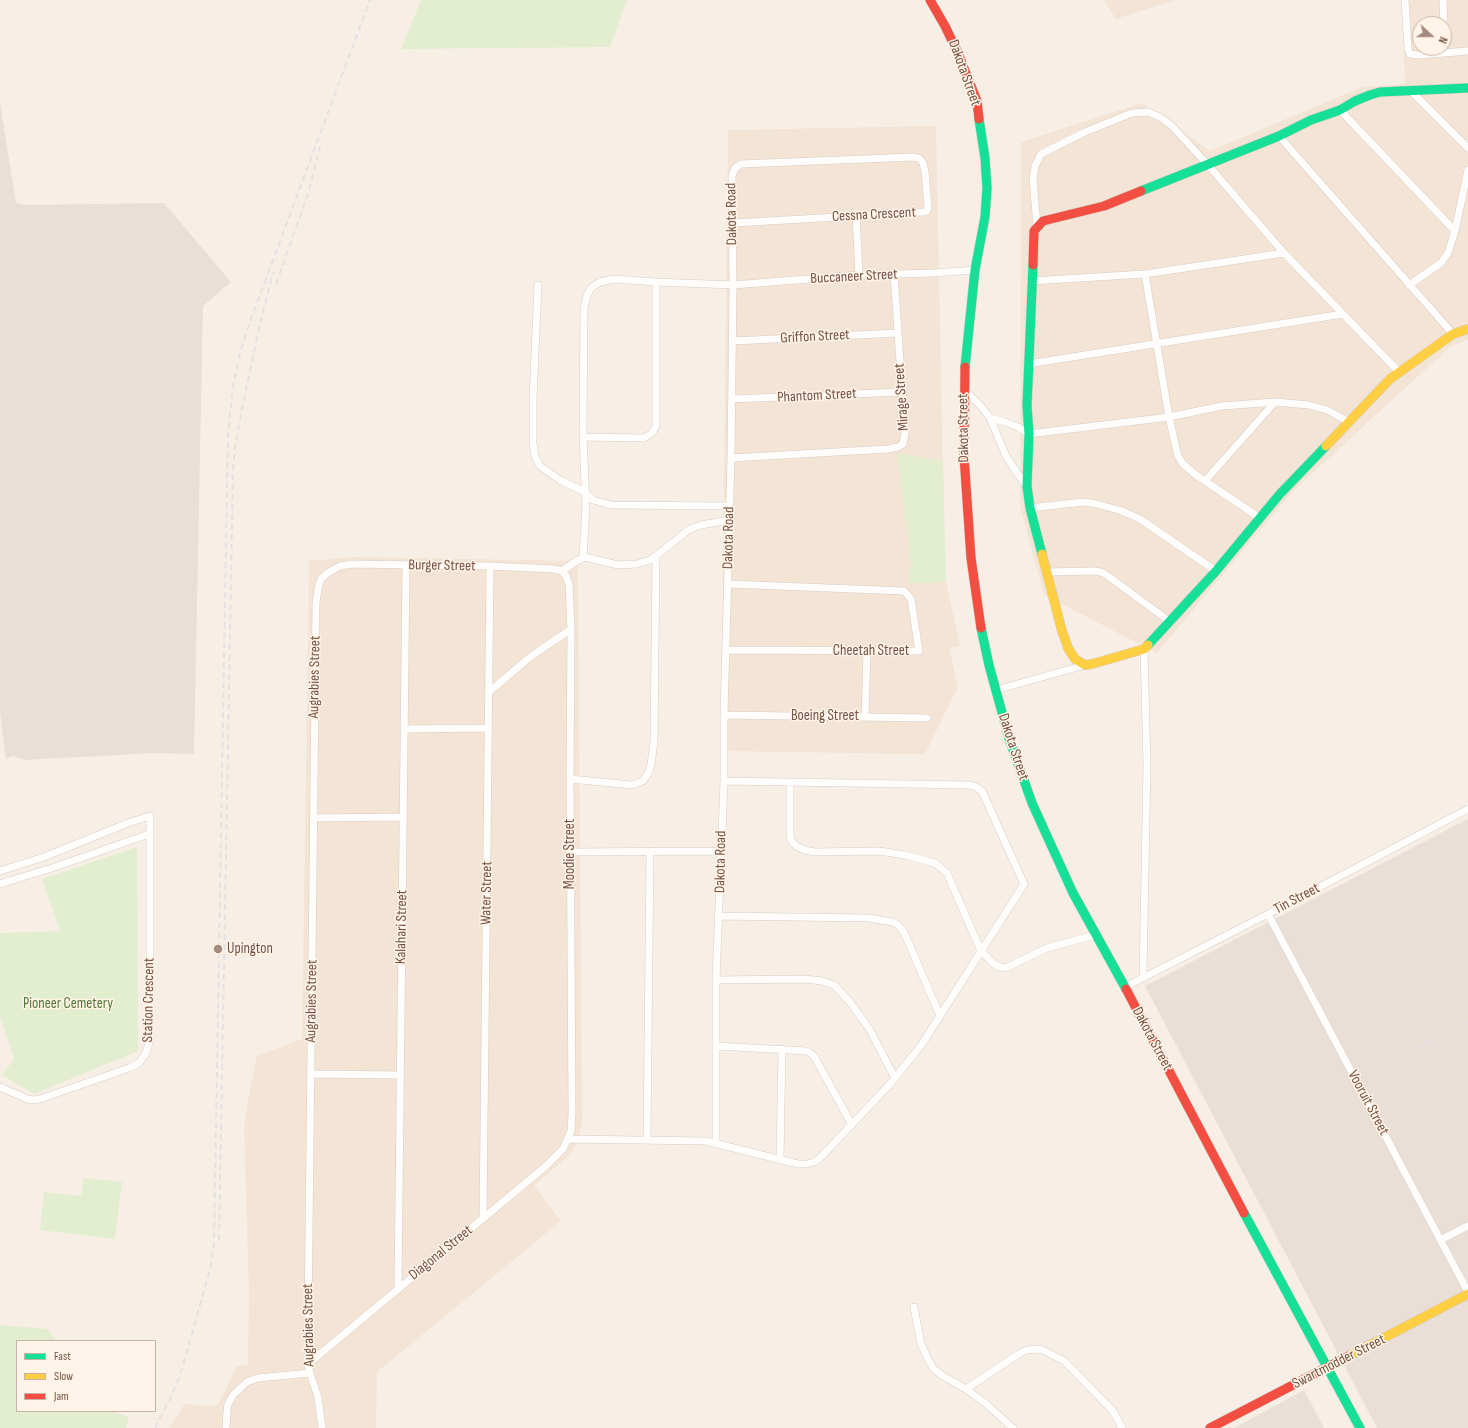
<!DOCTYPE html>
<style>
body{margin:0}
#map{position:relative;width:1468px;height:1428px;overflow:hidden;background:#f7efe6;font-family:"Sofia Sans Condensed",sans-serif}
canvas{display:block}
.legend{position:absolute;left:16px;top:1340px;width:140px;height:72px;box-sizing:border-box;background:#fff4e7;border:1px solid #c8b4a6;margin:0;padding:5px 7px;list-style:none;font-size:12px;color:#765345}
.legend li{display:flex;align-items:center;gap:8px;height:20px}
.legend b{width:20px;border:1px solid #c8b4a6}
.north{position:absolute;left:1412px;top:16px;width:40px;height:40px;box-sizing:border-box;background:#fff4e7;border:1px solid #c8b4a6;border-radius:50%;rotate:111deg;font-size:11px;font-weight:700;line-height:16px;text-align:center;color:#765345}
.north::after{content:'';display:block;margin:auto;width:14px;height:18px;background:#a38a7d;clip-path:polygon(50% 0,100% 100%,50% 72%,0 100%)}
</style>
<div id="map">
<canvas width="1468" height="1428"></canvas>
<ul class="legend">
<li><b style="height:5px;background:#16e098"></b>Fast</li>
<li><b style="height:5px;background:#ffcf43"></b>Slow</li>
<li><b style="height:5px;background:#f24e42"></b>Jam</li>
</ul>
<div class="north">N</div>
</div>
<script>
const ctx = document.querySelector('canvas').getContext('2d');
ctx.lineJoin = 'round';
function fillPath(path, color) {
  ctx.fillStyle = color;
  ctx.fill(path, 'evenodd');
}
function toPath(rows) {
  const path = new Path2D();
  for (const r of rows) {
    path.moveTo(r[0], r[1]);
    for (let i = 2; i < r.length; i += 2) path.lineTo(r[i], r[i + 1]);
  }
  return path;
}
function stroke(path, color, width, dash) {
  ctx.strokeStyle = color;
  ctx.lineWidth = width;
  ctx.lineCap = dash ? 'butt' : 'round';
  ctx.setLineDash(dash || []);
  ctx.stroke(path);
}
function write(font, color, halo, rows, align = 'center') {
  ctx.font = font + ' "Sofia Sans Condensed",sans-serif';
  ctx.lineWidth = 3;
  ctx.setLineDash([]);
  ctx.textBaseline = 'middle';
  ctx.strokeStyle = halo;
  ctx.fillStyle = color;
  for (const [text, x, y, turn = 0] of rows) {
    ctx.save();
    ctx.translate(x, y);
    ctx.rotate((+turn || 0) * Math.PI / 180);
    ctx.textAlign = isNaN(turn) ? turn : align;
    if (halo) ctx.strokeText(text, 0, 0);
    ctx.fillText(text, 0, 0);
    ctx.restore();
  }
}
fillPath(toPath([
 [1104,0,1175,0,1116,19],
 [1402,0,1468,0,1468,340,1451,346,1292,492,1157,653,1044,595,1020,507,1021,142,1142,103,1210,151,1362,87,1405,84],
 [1420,24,1444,24,1444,48,1420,48],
 [936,126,945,576,960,646,949,648,958,687,925,754,721,751,728,130],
 [355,557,578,561,582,1123,577,1144,566,1158,534,1186,561,1221,377,1372,376,1428,169,1428,183,1406,186,1404,208,1406,218,1405,237,1366,248,1365,249,1290,244,1127,248,1101,257,1056,302,1039,309,561]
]), '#f3e4d5');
fillPath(toPath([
 [0,103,16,203,27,205,164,203,231,282,203,306,194,754,154,753,25,760,13,756,6,759,0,713],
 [1468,819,1468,1428,1377,1428,1145,986],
 [1304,1390,1324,1428,1234,1428]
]), '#eadfd7');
fillPath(toPath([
 [421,0,627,0,610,47,401,49],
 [897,453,943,461,946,581,937,583,909,583,911,563],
 [137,847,138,1051,34,1094,2,1075,14,1059,0,1017,0,933,60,931,42,879],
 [84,1178,122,1182,115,1239,40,1230,44,1192,81,1196],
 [0,1325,47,1329,57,1341,17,1341,17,1411,111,1411,129,1417,126,1428,0,1428]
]), '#e3edcf');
const street = toPath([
 [1405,0,1408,49,1410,54,1418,55,1468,51],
 [1443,0,1444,24],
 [1444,38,1444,52],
 [1411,91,1468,148],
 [1340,110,1455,231],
 [1279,136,1453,334],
 [856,215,859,275],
 [1037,226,1033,179,1035,166,1041,154,1085,132,1132,113,1148,112,1160,117,1172,126,1208,165,1284,253,1399,372],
 [1145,274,1169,417,1178,456,1183,464,1196,475,1260,518],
 [1031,281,1145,274,1284,253],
 [538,285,533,399,533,443,535,457,540,466,560,480,585,492,593,500,611,505,729,506],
 [1409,285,1441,263,1448,253,1455,231,1468,170],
 [733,341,898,333],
 [1028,364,1343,314],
 [964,390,981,406,990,418,1006,456,1017,473,1027,486],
 [732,399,902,392],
 [990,418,1005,422,1018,427,1029,434,1169,417,1222,406,1275,402,1309,405,1327,410,1349,422],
 [583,437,644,438,652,433,656,426,656,282],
 [731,458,888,449,898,447,903,444,905,434,894,274],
 [1205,481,1275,402],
 [1030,508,1083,502,1097,504,1122,511,1140,519,1216,571],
 [583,558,586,505,583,437,584,308,587,295,592,287,600,282,614,279,656,282,733,285,859,275,934,273,975,270],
 [562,571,578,560,585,557,618,565,637,564,650,560,656,556,688,530,701,525,729,520],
 [1046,572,1094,571,1101,572,1108,576,1169,621],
 [726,650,919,651,911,599,904,591,728,584],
 [996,690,1085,665],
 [489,692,530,657,571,629],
 [724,715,927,718],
 [865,717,867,651],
 [404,729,489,728],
 [570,779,632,785,643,781,649,772,651,764,654,742,656,556],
 [790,782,790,834,791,840,796,846,805,850,814,852,879,851,905,855,935,863,947,873,981,951,994,964,1000,967,1006,968,1047,948,1095,935],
 [313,818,403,817],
 [570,852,721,851],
 [0,871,44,857,128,823,150,816,150,1039,146,1053,139,1063,129,1068,40,1099,33,1100,27,1099,0,1087],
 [0,884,55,867,149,834],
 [1268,914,1468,1292],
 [720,916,868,918,893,922,898,925,904,932,940,1016],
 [1143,977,1147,765,1144,649],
 [716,980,804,979,822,981,834,985,850,1002,870,1030,895,1078],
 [1125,987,1268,914,1468,809],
 [716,1046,807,1051,814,1056,852,1125],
 [311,1074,400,1075],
 [568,1139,706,1141,798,1164,807,1164,814,1162,820,1158,891,1083,922,1044,1024,884,982,791,974,786,968,785,724,781],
 [647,1140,650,852],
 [716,1143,716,980,724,781,724,715,731,458,733,285,732,176,735,168,741,164,914,157,920,159,923,163,925,172,928,207,927,211,924,212,733,223],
 [780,1159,782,1049],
 [483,1219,490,566],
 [1440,1240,1468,1226],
 [398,1288,406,566],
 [914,1307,921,1344,929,1361,934,1369,943,1376,966,1389,985,1403,1013,1428],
 [308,1364,546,1166,563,1149,571,1131,572,1113,570,779,571,629,569,584,566,576,562,571],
 [966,1389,1017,1355,1026,1350,1041,1349,1064,1361,1076,1373,1113,1411,1122,1428],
 [226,1428,227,1411,228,1404,233,1395,247,1382,258,1378,310,1373],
 [322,1428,318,1397,310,1373,308,1364,308,1322,316,603,318,588,321,579,329,572,340,566,352,564,490,566,554,569,562,571]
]);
const fast = toPath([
 [1141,191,1279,136,1311,120,1340,110,1355,101,1370,95,1380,92,1468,88],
 [1033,265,1027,406,1029,434,1027,486,1030,508,1042,554],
 [965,367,975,270,985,217,987,188,985,158,979,119],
 [981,628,989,665,1009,738,1032,803,1073,893,1126,989],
 [1148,645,1216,571,1279,495,1326,446],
 [1244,1213,1360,1428]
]);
const slow = toPath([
 [1326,446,1390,379,1453,334,1468,329],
 [1042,554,1062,631,1068,648,1075,659,1085,665,1092,664,1144,649,1148,645],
 [1349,1356,1468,1294]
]);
const jam = toPath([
 [930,0,945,26,957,51,977,101,979,119],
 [1033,265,1034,231,1043,221,1104,206,1141,191],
 [965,367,964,456,971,558,981,628],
 [1126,989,1244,1213],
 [1210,1428,1349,1356]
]);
stroke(street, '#d8ccc4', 8);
stroke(fast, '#d7cbc3', 10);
stroke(slow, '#d7cbc3', 10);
stroke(jam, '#d7cbc3', 10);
stroke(street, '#fefdfb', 7);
stroke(fast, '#16e098', 9);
stroke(slow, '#ffcf43', 9);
stroke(jam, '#f24e42', 9);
stroke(toPath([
 [276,284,308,194,320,147],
 [1373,1071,1468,1022],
 [219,1240,233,469,235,448,242,409,258,333,273,272],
 [155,1428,170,1399,180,1376,210,1269,214,1243,227,482,228,435,233,386,241,349,251,319,370,0]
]), '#e3e1e3', 2, [6, 4]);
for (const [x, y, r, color] of [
 [218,949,5,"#a38a7d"]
]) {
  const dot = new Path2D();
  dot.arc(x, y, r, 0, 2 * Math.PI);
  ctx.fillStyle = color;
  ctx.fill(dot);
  stroke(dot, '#fff4e7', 1.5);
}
write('15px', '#765345', '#fff4e7', [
 ["Dakota Street",964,73,70],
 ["Dakota Road",732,214,-91],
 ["Cessna Crescent",874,215,-3],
 ["Buccaneer Street",854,277,-3],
 ["Griffon Street",815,337,-3],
 ["Phantom Street",817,396,-3],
 ["Mirage Street",902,397,-94],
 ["Dakota Street",964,428,-91],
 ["Dakota Road",729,538,-89],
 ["Burger Street",442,566,1],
 ["Cheetah Street",871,651],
 ["Augrabies Street",315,677,-89],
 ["Boeing Street",825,716],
 ["Dakota Street",1013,747,72],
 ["Moodie Street",570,854,-90],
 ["Dakota Road",721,862,-89],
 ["Water Street",487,893,-89],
 ["Tin Street",1297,899,-28],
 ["Kalahari Street",402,927,-89],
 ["Station Crescent",149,1000,-89],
 ["Augrabies Street",312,1001,-89],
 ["Dakota Street",1152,1039,62],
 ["Vooruit Street",1368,1103,62],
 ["Diagonal Street",441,1253,-39],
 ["Augrabies Street",309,1325,-91],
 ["Swartmodder Street",1339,1362,-27]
]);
write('15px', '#765345', '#fff4e7', [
 ["Upington",227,949]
], 'left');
write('15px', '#50773a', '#fff4e7', [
 ["Pioneer Cemetery",68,1004]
]);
</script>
